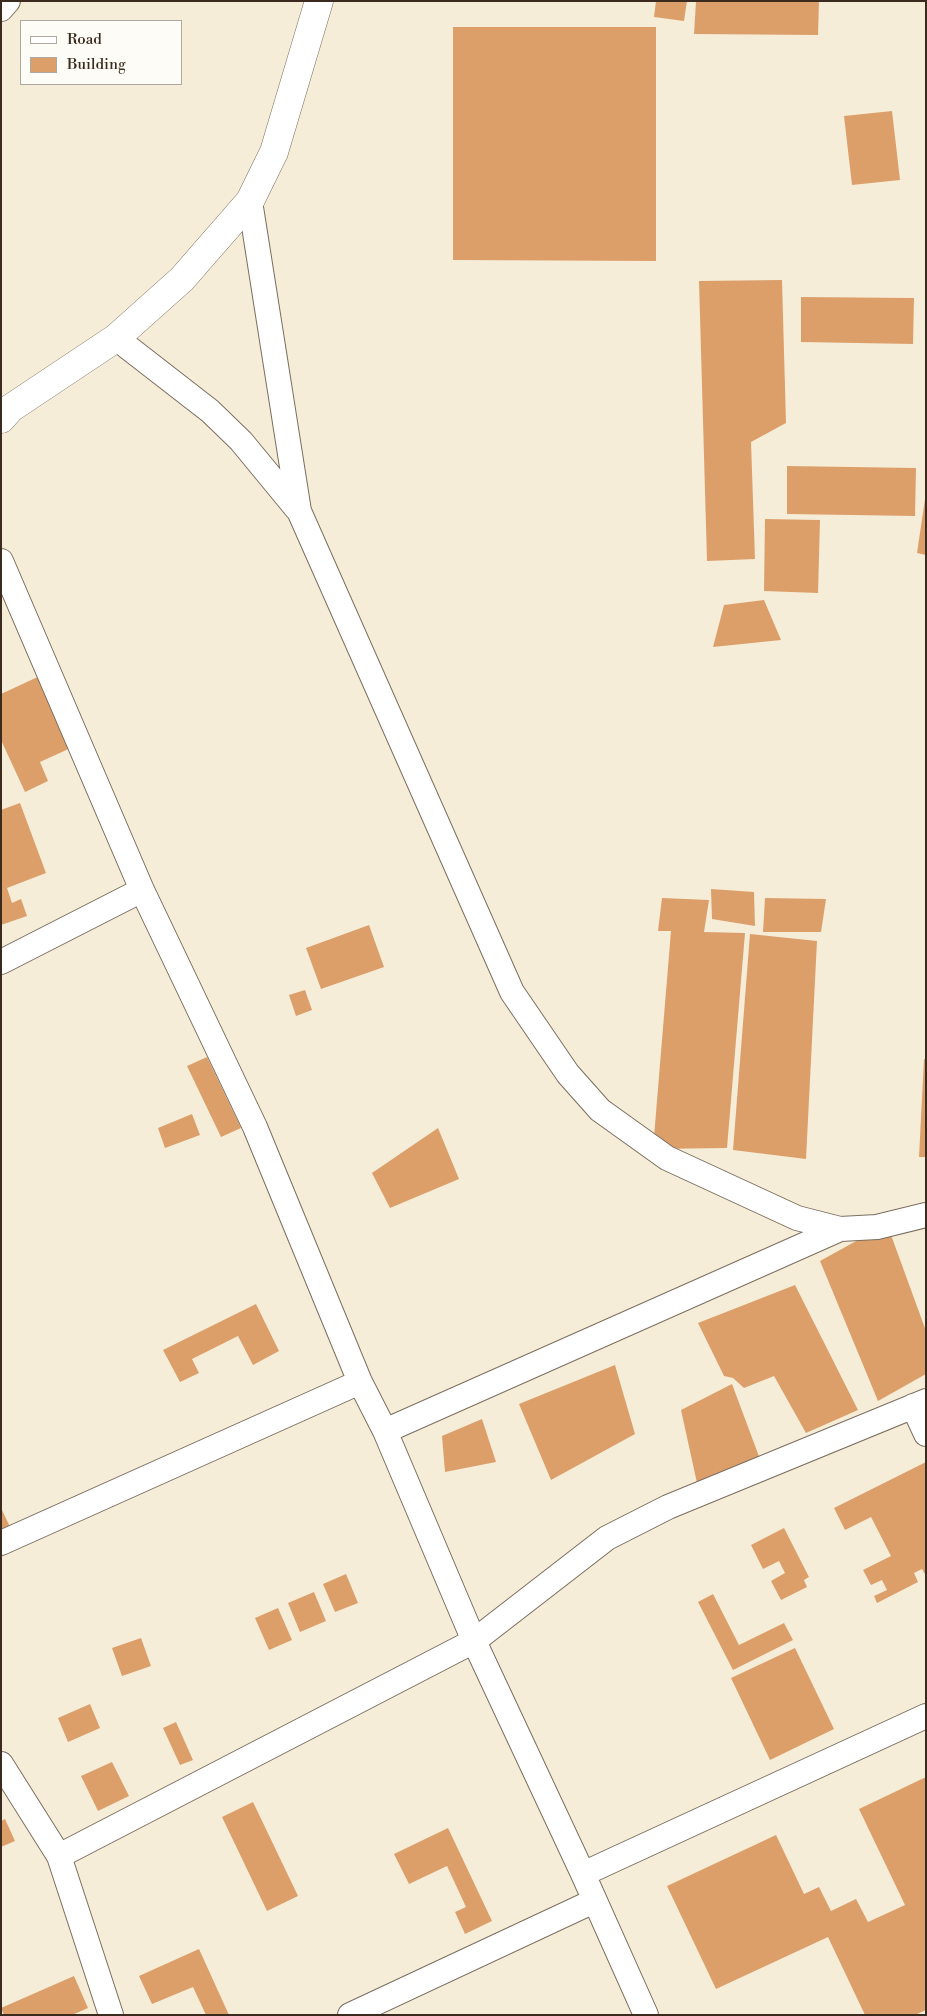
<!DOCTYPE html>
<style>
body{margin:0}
#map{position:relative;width:927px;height:2016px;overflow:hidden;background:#f6edd9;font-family:"Libre Bodoni",serif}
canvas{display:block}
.frame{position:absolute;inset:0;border:2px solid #3b2a1e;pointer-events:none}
.legend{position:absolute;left:20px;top:20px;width:162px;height:65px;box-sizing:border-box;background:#fdfcf7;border:1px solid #afa8a0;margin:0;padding:6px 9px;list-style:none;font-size:15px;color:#3b2a1e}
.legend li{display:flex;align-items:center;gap:10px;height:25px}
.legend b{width:25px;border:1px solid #afa8a0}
</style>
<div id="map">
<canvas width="927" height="2016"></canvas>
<div class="frame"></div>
<ul class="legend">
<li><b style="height:6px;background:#fff"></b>Road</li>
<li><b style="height:14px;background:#dd9f6a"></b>Building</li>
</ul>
</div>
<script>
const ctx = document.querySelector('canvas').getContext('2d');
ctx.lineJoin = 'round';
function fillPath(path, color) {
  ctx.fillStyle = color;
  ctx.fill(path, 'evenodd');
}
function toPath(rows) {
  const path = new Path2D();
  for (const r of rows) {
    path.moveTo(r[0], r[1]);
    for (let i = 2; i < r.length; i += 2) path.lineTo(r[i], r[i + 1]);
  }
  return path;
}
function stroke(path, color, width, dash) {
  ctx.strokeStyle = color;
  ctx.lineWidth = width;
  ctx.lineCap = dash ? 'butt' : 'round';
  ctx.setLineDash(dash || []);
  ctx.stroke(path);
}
fillPath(toPath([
 [656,1,687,1,684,21,654,17],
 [696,1,819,1,818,35,694,34],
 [453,27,656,27,656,261,453,260],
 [892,111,900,180,852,185,844,116],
 [782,280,786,423,751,442,755,559,707,561,699,281],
 [801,297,914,298,913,344,801,342],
 [787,466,916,468,915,516,787,514],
 [925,499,926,499,926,555,917,553],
 [765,519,820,520,818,593,764,591],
 [764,600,781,640,713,647,724,605],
 [42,675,75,746,40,762,48,781,25,792,1,740,1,694],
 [20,803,46,873,7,888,12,903,21,899,27,916,1,925,1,810],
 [711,889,754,892,755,926,712,919],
 [662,898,709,900,704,932,745,933,727,1148,653,1149,671,931,658,931],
 [765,898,826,899,821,932,763,932],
 [369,925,384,967,321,989,306,948],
 [750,934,817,941,806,1159,733,1150],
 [305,990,312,1010,296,1016,289,995],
 [207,1057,241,1128,221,1137,187,1066],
 [924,1059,926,1059,926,1157,919,1157],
 [192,1114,200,1135,165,1148,158,1128],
 [438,1128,459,1179,390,1208,372,1173],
 [887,1224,926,1331,926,1374,878,1401,820,1261],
 [795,1285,858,1410,806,1433,774,1376,744,1388,733,1378,724,1376,698,1323],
 [256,1304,279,1351,253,1365,238,1336,192,1359,199,1373,180,1382,163,1350],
 [615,1365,635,1434,551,1480,519,1404],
 [732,1384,760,1459,697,1483,681,1410],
 [482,1419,496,1462,445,1472,442,1436],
 [926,1462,926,1576,922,1569,914,1573,918,1582,877,1603,874,1596,887,1590,882,1580,871,1585,863,1570,891,1556,871,1517,845,1530,834,1508],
 [1,1508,12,1531,1,1536],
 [784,1528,809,1577,804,1580,807,1587,781,1600,771,1581,785,1573,779,1561,763,1569,751,1545],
 [346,1574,358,1603,335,1612,323,1584],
 [314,1592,326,1621,300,1632,288,1603],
 [713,1594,739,1645,784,1623,793,1640,733,1670,698,1602],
 [278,1608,292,1640,269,1650,255,1618],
 [141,1638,151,1666,122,1676,112,1648],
 [795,1648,834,1729,770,1760,731,1678],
 [90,1704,100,1728,68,1742,58,1718],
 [176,1722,193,1760,180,1765,163,1728],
 [112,1762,129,1796,98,1811,81,1776],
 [926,1777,926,2010,915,2015,865,2015,828,1937,716,1989,667,1886,776,1835,804,1894,819,1887,831,1911,856,1899,868,1922,905,1905,859,1809],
 [253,1802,298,1896,267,1911,222,1817],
 [5,1819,15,1841,1,1847,1,1821],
 [448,1828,492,1921,465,1934,455,1912,466,1907,447,1866,409,1884,394,1854],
 [199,1949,229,2015,206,2015,193,1987,152,2004,139,1976],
 [74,1976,88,2008,72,2015,4,2015,1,2008]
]), '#dd9f6a');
const minor = toPath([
 [1,9,8,1],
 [250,201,299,511,512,992,568,1074,600,1110,667,1158,797,1218,840,1229,877,1227,926,1215],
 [116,338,210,411,241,441,297,509],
 [1,561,142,890,255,1127,360,1382,385,1431,474,1641,583,1874,646,2015],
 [1,962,142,890],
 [913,1406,926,1434],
 [385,1431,840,1229],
 [1,1543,360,1382],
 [1,1764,59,1856,111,2015],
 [59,1856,474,1641,607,1538,668,1507,926,1401],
 [583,1874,926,1716],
 [350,2015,594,1901]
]);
const tertiary = toPath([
 [1,419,11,408,116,338,182,279,250,201,274,152,319,1]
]);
stroke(minor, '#7c6e5f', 26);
stroke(tertiary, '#7c6e5f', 29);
stroke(minor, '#fff', 24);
stroke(tertiary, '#fff', 28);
</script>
